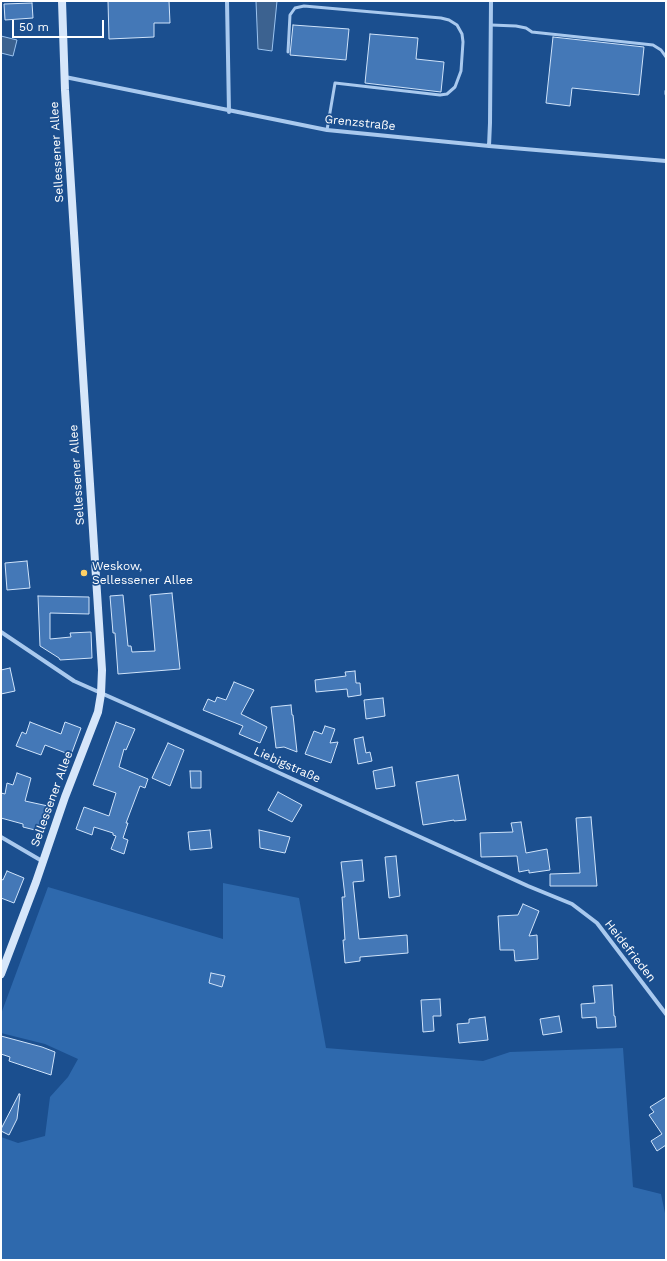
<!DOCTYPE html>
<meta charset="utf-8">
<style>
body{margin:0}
#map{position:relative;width:667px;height:1261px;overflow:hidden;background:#1b4f8f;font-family:"Work Sans",sans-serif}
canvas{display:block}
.frame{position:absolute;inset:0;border:2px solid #fff;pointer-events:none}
.scale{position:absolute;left:12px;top:20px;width:92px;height:18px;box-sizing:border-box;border:2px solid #fff;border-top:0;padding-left:5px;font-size:12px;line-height:14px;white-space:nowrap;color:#fff;-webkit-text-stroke:3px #1b4f8f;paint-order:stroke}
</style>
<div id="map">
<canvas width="667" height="1261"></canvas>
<div class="frame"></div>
<div class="scale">50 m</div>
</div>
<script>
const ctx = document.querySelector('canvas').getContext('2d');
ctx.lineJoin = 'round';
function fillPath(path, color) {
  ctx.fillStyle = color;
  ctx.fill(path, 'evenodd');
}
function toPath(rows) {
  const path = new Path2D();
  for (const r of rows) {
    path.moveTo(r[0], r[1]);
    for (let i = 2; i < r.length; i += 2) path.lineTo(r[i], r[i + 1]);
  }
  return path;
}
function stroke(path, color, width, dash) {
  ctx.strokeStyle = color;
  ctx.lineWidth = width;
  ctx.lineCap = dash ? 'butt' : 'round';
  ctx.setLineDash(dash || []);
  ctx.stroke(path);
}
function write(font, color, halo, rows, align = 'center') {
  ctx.font = font + ' "Work Sans",sans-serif';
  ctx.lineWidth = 3.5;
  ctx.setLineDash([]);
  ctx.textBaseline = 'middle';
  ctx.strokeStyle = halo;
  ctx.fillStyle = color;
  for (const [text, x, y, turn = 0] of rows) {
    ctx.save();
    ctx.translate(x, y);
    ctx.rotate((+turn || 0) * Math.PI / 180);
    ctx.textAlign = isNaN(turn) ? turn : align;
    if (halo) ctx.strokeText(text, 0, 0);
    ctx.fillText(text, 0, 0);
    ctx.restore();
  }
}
fillPath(toPath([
 [223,883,299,898,326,1048,483,1061,510,1052,623,1048,633,1187,661,1194,666,1218,666,1260,1,1260,1,1137,18,1143,45,1136,50,1097,68,1077,78,1059,45,1044,1,1033,1,1014,48,887,223,939]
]), '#2e69ad');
const water = toPath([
 [256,1,277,1,272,51,258,49,256,1],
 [1,36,17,40,13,56,1,53,1,36]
]);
fillPath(water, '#3c6290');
stroke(water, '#9cc4f0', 1);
const building = toPath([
 [108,1,169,1,170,23,154,23,154,37,109,39,108,1],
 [32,3,33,18,5,20,4,4,32,3],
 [293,25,349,29,346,60,290,55,293,25],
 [370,34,418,38,416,59,444,62,441,92,365,83,370,34],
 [553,37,644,47,639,95,572,88,570,106,546,103,553,37],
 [27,561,30,588,7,590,5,563,27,561],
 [172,593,180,669,118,674,115,633,113,633,110,596,123,595,128,646,131,646,132,652,155,651,150,595,172,593],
 [38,596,89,597,89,614,50,613,50,639,71,637,70,633,91,632,92,658,60,660,59,658,40,646,38,596],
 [10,668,15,691,1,694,1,670,10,668],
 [355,671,356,683,360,683,361,695,348,697,347,689,316,692,315,680,346,676,345,672,355,671],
 [234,682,254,690,241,714,267,727,260,743,239,734,243,726,203,710,208,699,215,702,217,697,226,700,234,682],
 [383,698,385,716,366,719,364,700,383,698],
 [291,705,292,715,293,715,297,752,284,747,276,748,271,707,291,705],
 [30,722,61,734,65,722,81,728,71,755,45,745,41,755,16,746,22,732,26,734,30,722],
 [116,722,135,729,126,750,124,749,119,767,148,779,145,788,140,786,126,823,128,823,123,838,128,840,124,854,111,849,116,836,113,835,113,833,94,827,92,835,76,829,84,807,109,816,116,793,93,785,116,722],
 [325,726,335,729,330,743,338,742,331,763,305,754,314,731,322,734,325,726],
 [363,737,366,753,370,752,372,761,358,764,354,739,363,737],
 [168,743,184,750,170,786,152,778,168,743],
 [392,767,395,786,376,789,373,771,392,767],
 [190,771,201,771,201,788,191,788,190,771],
 [17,773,31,778,25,801,48,806,43,832,23,827,23,824,1,818,1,793,5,794,7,783,13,785,17,773],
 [458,775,466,820,454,821,454,820,423,825,416,782,458,775],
 [278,792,302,805,292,822,268,810,278,792],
 [591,817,597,886,550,886,550,874,580,873,576,818,591,817],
 [521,822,526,853,547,849,550,870,529,873,529,870,519,872,517,856,481,857,480,833,513,832,511,823,521,822],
 [210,830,212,848,190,850,188,832,210,830],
 [259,830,290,837,285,853,260,848,259,830],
 [396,856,400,896,389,898,385,857,396,856],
 [362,860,364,881,353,882,359,939,407,935,408,953,360,957,360,961,345,963,343,940,345,940,342,897,345,897,341,862,362,860],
 [7,871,24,878,14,903,1,898,1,879,3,880,7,871],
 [523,904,539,911,529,936,537,935,538,959,515,961,514,950,500,950,498,916,518,915,523,904],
 [211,973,225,976,222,987,209,983,211,973],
 [612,985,614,1016,615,1016,616,1027,597,1028,596,1017,582,1018,581,1004,595,1003,593,986,612,985],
 [440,999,441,1016,433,1016,434,1031,423,1032,421,1000,440,999],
 [559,1016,562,1032,543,1035,540,1019,559,1016],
 [485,1017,488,1040,459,1043,457,1024,469,1023,469,1019,485,1017],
 [1,1036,42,1047,55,1052,51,1075,9,1061,10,1057,1,1054,1,1036],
 [19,1094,20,1094,17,1119,9,1135,1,1131,1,1129,19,1094],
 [666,1097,666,1145,657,1151,651,1141,662,1134,649,1115,654,1112,650,1107,666,1097]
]);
fillPath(building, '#4478b7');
stroke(building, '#cfe3fa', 1);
stroke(toPath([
 [491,25,516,26,526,28,532,32,653,45,661,50,666,57],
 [288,52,290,15,295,8,304,6,441,18,449,20,457,25,462,34,463,42,461,71,455,87,447,94,440,95,335,83,327,130],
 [666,94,666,91]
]), '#a9c9ee', 3);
stroke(toPath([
 [227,1,229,112],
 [65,77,327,130,489,146,666,161],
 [489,146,490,123,491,1],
 [1,632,74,681,209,741,528,886,572,904,597,923,666,1014],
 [1,837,42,861]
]), '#a9c9ee', 4);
stroke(toPath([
 [1,974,36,882,65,797,91,730,98,712,101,694,102,670,82,360,65,90,62,1]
]), '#d6e6fa', 8);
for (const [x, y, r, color] of [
 [84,573,4,"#ffd166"]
]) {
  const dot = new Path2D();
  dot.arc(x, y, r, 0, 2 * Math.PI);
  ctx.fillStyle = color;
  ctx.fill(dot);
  stroke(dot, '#1b4f8f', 1.5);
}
write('12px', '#fff', '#1b4f8f', [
 ["Grenzstraße",360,123,6],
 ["Sellessener Allee",57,152,-93],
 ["Sellessener Allee",77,475,-94],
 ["Liebigstraße",287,765,24],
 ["Sellessener Allee",52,799,-70],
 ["Heidefrieden",630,951,52]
]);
write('12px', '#fff', '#1b4f8f', [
 ["Weskow,",92,566],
 ["Sellessener Allee",92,580]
], 'left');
</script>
